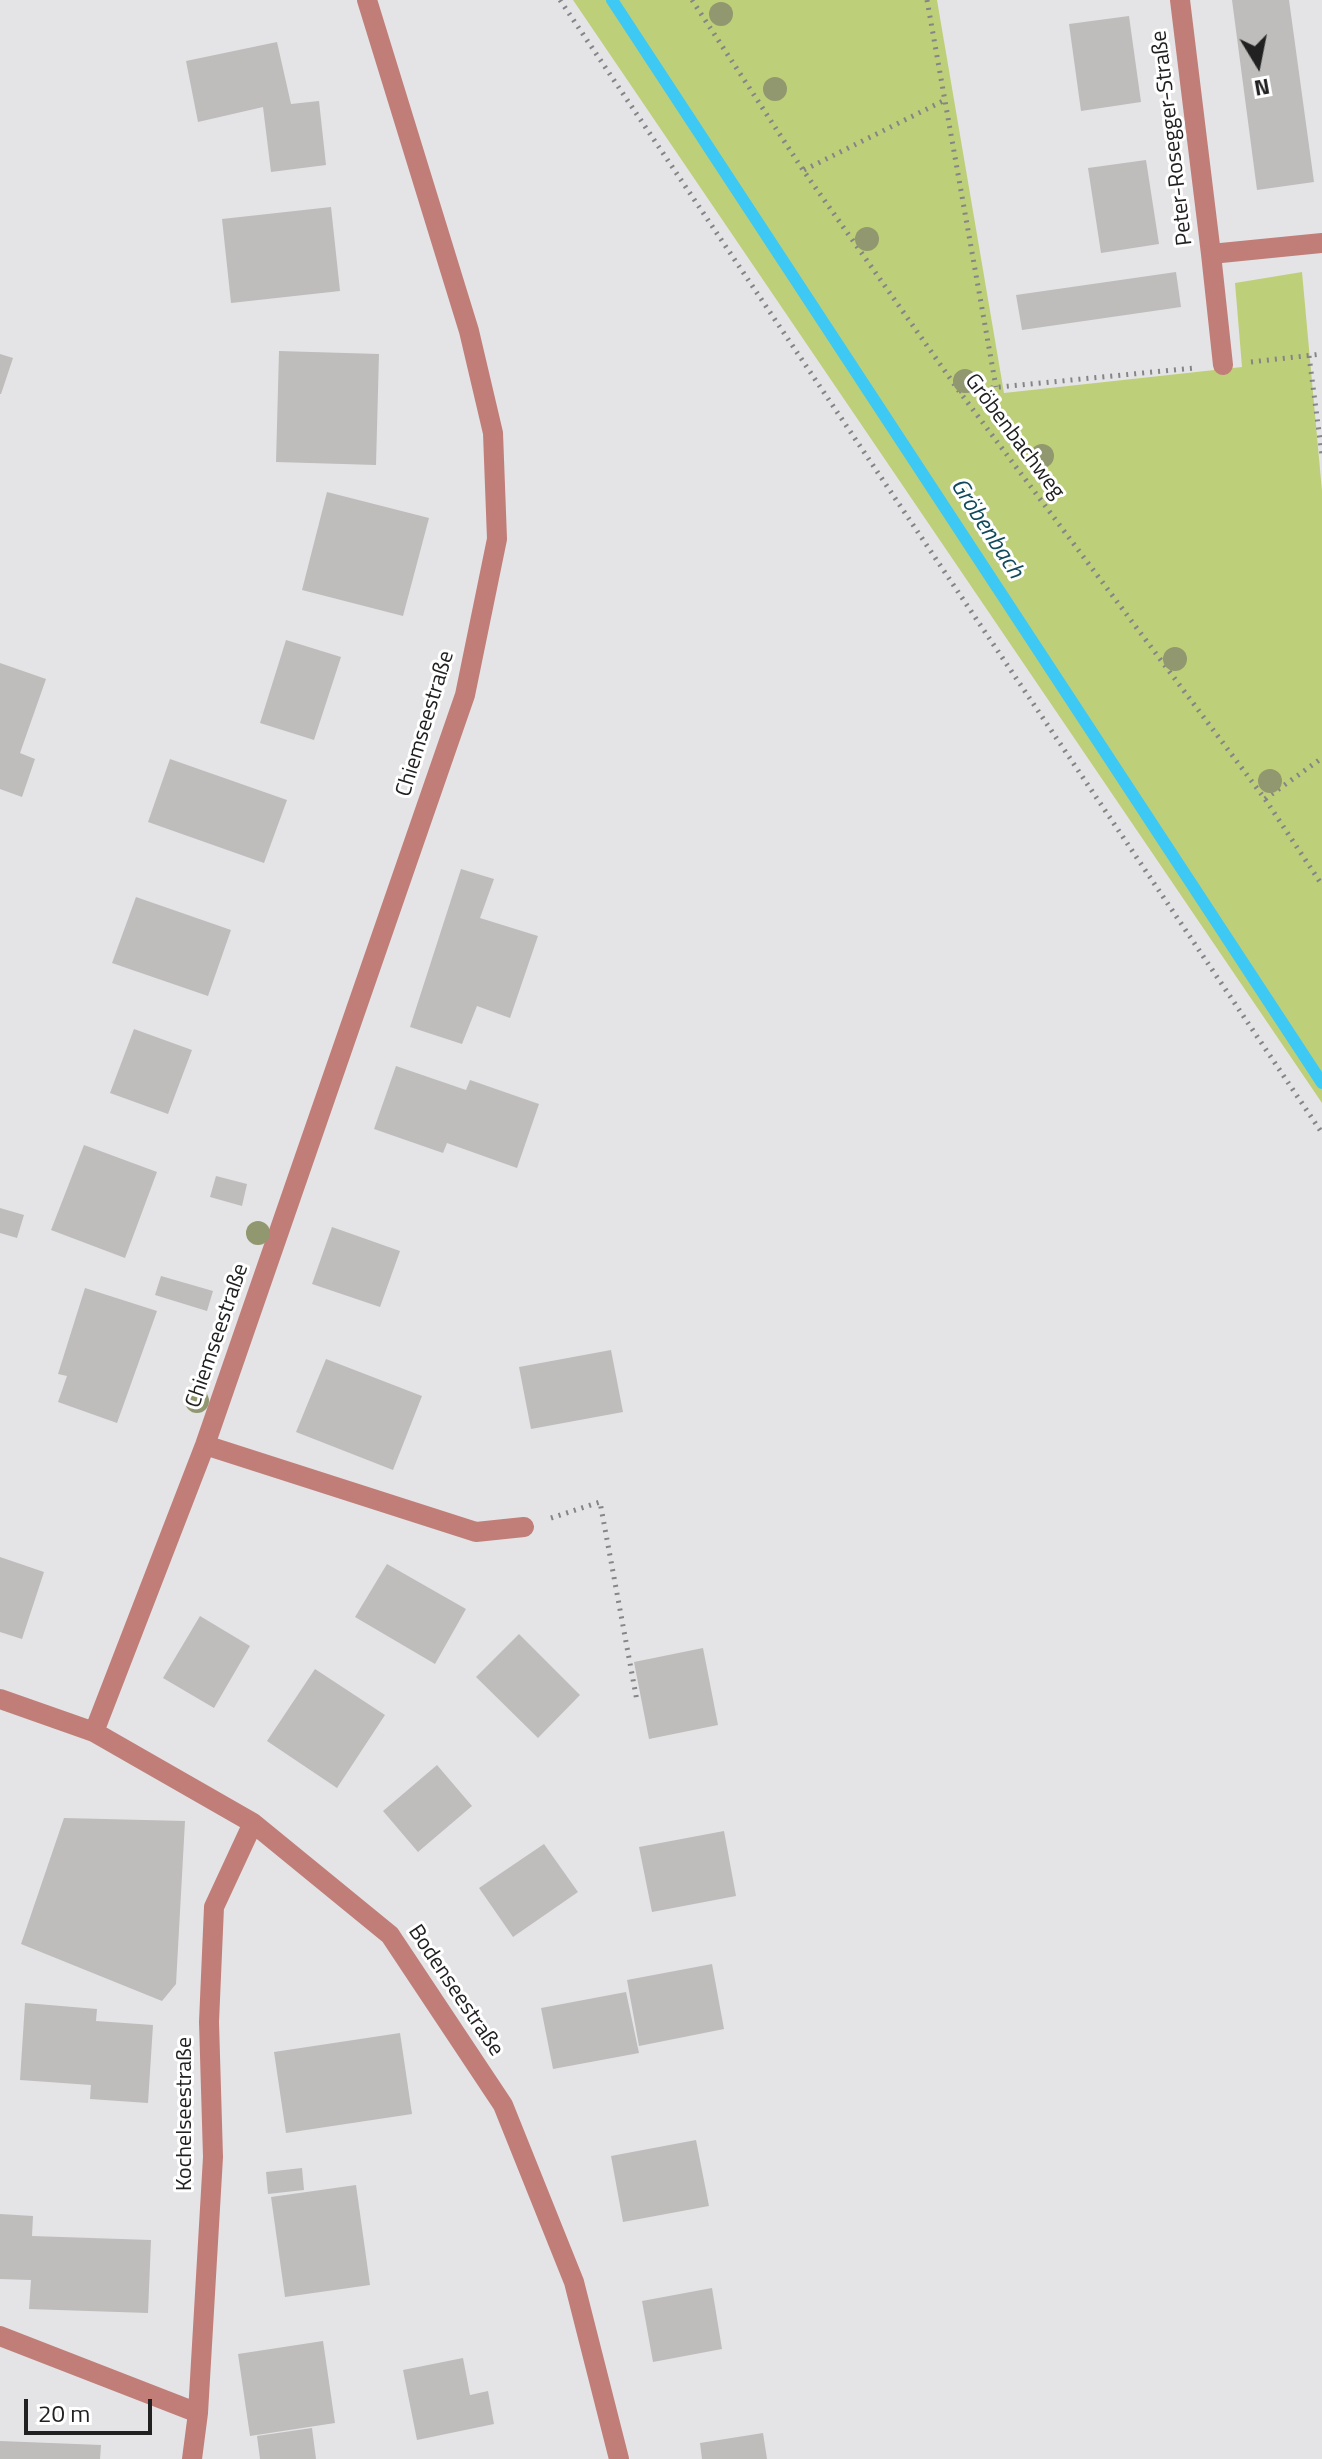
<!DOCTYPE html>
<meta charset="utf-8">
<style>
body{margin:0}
#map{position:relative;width:1322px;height:2459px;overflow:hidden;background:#e4e4e6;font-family:"Titillium Web",sans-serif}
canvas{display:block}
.north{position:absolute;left:1218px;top:24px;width:80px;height:80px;-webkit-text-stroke:6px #fff;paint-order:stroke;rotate:170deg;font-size:22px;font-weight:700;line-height:32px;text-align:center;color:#212122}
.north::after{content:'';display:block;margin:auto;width:28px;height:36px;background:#212122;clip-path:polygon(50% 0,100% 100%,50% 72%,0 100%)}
.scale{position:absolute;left:24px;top:2399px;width:128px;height:36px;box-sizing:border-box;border:4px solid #212122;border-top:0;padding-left:10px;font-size:24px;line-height:28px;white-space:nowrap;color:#212122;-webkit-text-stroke:6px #fff;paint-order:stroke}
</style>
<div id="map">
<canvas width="1322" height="2459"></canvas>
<div class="north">N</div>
<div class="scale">20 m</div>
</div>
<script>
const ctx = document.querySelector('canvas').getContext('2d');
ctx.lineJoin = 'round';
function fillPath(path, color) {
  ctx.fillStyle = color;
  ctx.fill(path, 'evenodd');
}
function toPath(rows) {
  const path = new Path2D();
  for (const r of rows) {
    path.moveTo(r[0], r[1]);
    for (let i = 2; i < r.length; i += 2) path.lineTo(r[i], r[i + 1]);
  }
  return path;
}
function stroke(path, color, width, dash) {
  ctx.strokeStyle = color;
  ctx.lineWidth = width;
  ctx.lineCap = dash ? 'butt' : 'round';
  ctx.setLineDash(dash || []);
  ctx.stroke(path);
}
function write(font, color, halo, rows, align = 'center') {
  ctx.font = font + ' "Titillium Web",sans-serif';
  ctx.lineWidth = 6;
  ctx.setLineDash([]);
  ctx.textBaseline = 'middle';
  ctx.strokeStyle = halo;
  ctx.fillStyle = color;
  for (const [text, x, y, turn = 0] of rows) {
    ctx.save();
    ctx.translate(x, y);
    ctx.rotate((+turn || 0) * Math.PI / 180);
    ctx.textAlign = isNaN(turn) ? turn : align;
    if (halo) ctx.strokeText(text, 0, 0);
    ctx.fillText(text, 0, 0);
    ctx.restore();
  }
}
fillPath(toPath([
 [573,0,937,0,1004,393,1242,367,1235,283,1302,272,1322,491,1322,1103]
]), '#becf79');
stroke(toPath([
 [612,0,1322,1083]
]), '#3dc9f3', 12);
fillPath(toPath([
 [1232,0,1289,0,1314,182,1257,190],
 [1129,16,1141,102,1081,111,1069,24],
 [277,42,291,104,319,101,326,165,271,172,263,107,198,122,186,61],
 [1146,160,1159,244,1101,253,1088,168],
 [331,207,340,291,231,303,222,219],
 [1176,272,1181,307,1022,330,1016,295],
 [279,351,379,354,376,465,276,462],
 [0,354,13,358,1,394,0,394],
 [327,492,429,518,403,616,302,590],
 [286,640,341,657,314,740,260,723],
 [0,663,46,679,20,753,35,759,22,797,0,789],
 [170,759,287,800,264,863,148,822],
 [461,869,494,879,480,918,538,936,510,1018,477,1006,462,1044,410,1027],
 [136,897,231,930,208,996,112,963],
 [134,1029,192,1050,168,1114,110,1093],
 [396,1066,466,1090,470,1080,539,1104,517,1168,447,1143,443,1153,374,1129],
 [84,1145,157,1172,125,1258,51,1230],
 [216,1176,247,1184,242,1206,210,1197],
 [0,1208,24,1215,17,1238,0,1233],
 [332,1227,400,1251,380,1307,312,1284],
 [161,1276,213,1291,207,1311,155,1295],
 [85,1288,157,1311,117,1423,58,1402,67,1376,58,1374],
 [611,1350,623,1412,531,1429,519,1367],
 [326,1359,422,1396,393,1470,296,1432],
 [0,1557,44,1572,22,1639,0,1632],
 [387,1564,466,1609,435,1664,355,1617],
 [200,1616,250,1646,214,1708,163,1678],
 [519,1634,580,1695,538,1738,476,1677],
 [703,1648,718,1725,649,1739,634,1662],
 [315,1669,385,1715,337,1788,267,1741],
 [437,1765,472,1806,418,1852,383,1811],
 [64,1818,185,1821,176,1984,162,2001,21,1944],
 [724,1831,736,1896,652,1912,639,1847],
 [544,1844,578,1892,513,1937,479,1888],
 [712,1964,724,2029,639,2046,627,1980],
 [626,1992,639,2053,553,2069,541,2008],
 [25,2003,97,2009,96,2021,153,2025,148,2103,90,2099,91,2085,20,2080],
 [400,2033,412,2114,286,2133,274,2052],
 [696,2140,709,2206,623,2222,611,2156],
 [302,2168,304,2190,268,2194,266,2172],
 [356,2185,370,2285,285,2297,271,2197],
 [0,2214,33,2216,32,2236,151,2240,148,2313,29,2309,31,2280,0,2279],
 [712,2288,722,2349,653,2362,642,2301],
 [323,2341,335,2423,250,2436,238,2354],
 [463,2358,470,2395,488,2391,494,2424,417,2440,403,2370],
 [312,2428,316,2459,260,2459,257,2436],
 [763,2433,767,2459,702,2459,700,2443],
 [0,2441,101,2445,100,2459,0,2459]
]), '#bebdbb');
stroke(toPath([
 [560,0,1322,1133],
 [692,0,803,170,959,391,1265,799,1322,885],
 [927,0,996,387],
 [804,170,943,101],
 [1309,356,1322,455],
 [1251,362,1322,354],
 [959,391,1194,368],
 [1265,799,1322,758],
 [551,1518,600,1502,637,1701]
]), '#858587', 5, [2, 6]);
stroke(toPath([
 [1180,0,1211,254,1322,243],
 [1211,254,1223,365],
 [205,1445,476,1532,524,1527],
 [0,1699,94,1732,253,1823,390,1935,503,2105,574,2282,619,2459],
 [94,1732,205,1445,465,695,497,539,493,433,469,331,367,0],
 [0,2336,198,2413],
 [192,2459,198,2413,213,2157,209,2022,214,1907,253,1823]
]), '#c17e79', 20);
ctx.fillStyle = '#91976e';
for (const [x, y] of [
 [721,14],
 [775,89],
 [867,239],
 [965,381],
 [1042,456],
 [1175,659],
 [1270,781],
 [258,1233],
 [197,1401]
]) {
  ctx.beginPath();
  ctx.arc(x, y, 12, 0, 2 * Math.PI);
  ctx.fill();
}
write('22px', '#212122', '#fff', [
 ["Peter-Rosegger-Straße",1173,138,-97],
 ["Gröbenbachweg",1014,437,53],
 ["Chiemseestraße",426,724,-73],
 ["Chiemseestraße",218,1336,-71],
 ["Bodenseestraße",455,1991,56],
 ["Kochelseestraße",186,2114,-90]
]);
write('italic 24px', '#104a5c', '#fff', [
 ["Gröbenbach",986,529,57]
]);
</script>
